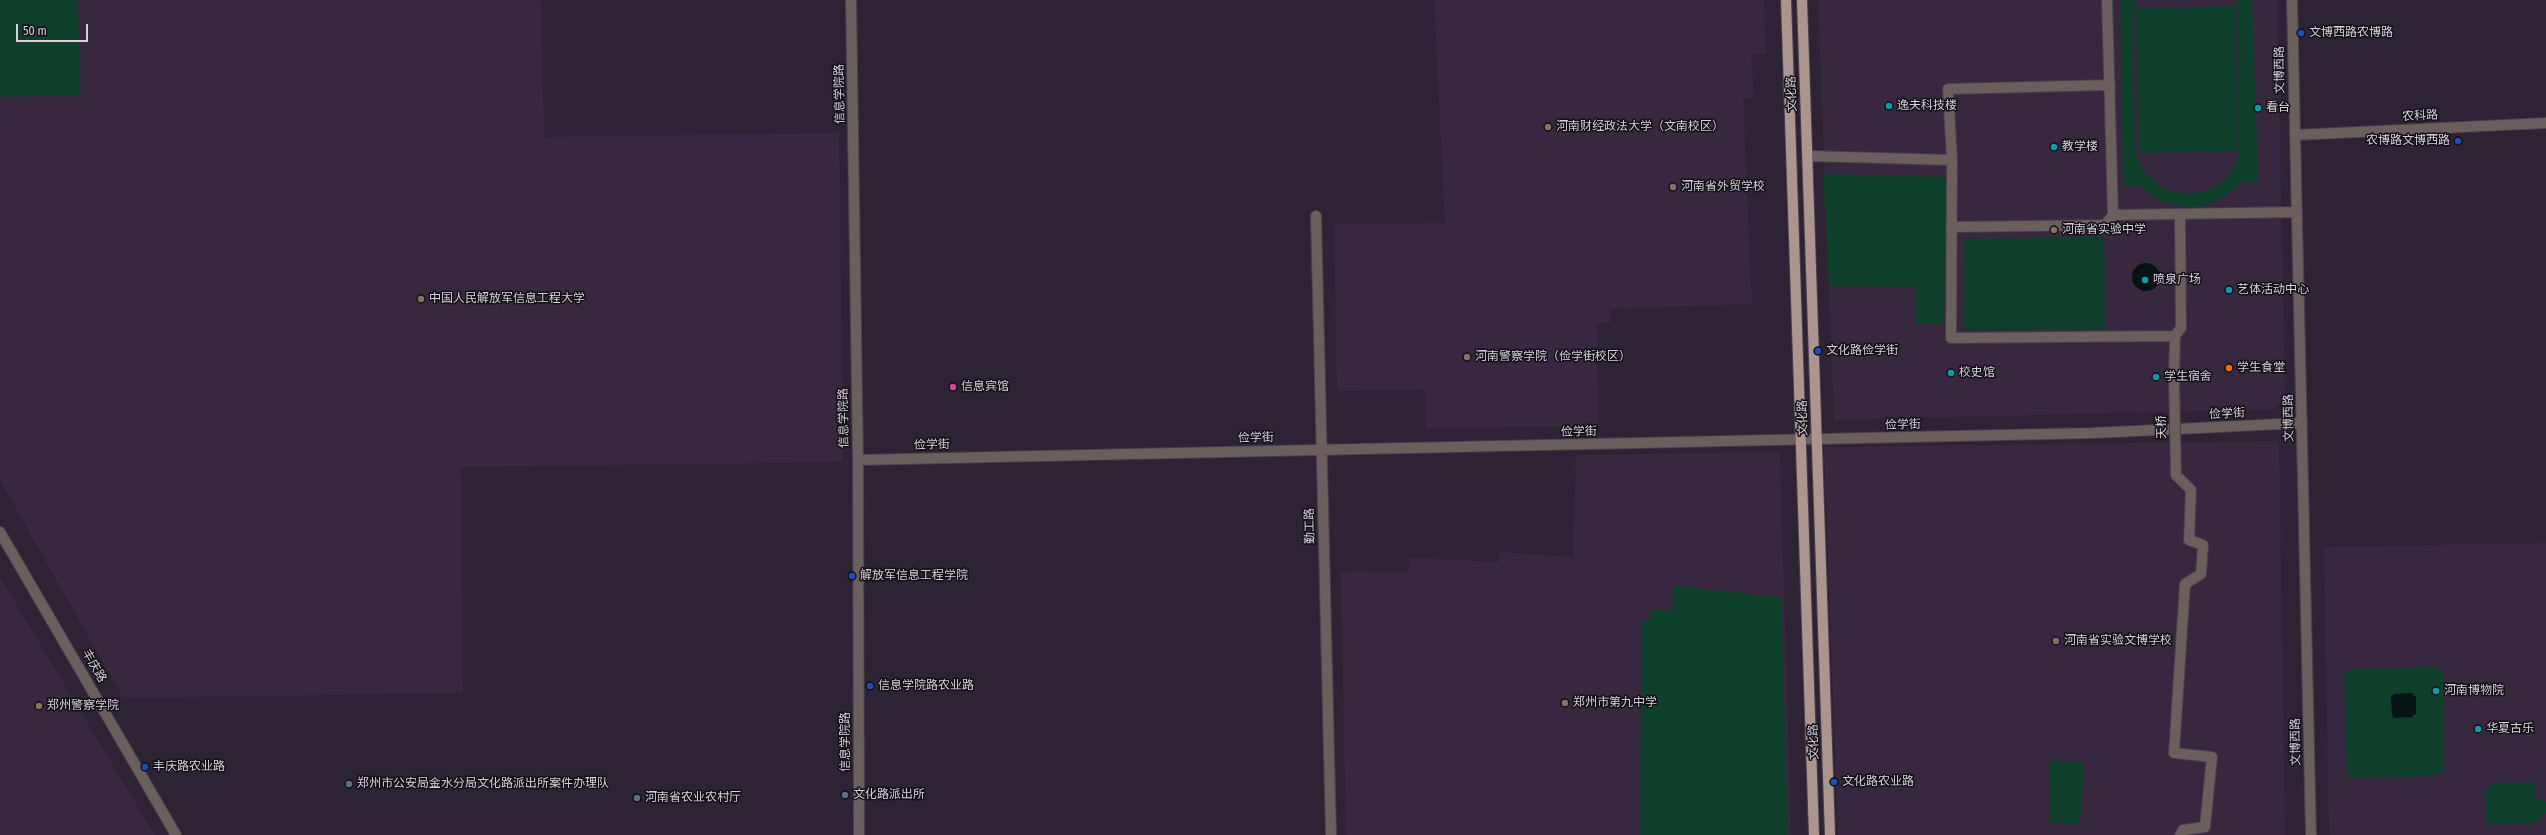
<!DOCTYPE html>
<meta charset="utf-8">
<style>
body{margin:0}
#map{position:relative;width:2546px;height:835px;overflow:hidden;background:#2e2334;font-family:"Fira Sans Condensed",sans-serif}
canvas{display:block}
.scale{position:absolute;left:16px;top:24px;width:72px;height:18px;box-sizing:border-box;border:2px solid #d7d1dc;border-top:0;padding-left:5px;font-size:12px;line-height:14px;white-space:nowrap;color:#d7d1dc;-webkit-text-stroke:3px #130f16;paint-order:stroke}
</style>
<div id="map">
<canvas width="2546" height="835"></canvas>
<div class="scale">50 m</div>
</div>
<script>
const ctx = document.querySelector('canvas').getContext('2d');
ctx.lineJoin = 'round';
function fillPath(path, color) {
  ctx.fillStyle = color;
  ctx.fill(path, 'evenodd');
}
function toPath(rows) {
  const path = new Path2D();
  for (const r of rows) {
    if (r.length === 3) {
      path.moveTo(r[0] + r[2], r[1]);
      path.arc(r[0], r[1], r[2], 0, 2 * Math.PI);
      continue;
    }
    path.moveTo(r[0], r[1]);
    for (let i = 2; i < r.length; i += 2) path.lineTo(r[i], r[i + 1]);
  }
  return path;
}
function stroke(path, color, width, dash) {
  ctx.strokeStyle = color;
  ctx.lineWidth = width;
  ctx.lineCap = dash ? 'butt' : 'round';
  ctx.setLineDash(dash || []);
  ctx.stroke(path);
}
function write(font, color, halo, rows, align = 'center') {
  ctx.font = font + ' "Fira Sans Condensed","Noto Sans SC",sans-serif';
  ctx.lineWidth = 3;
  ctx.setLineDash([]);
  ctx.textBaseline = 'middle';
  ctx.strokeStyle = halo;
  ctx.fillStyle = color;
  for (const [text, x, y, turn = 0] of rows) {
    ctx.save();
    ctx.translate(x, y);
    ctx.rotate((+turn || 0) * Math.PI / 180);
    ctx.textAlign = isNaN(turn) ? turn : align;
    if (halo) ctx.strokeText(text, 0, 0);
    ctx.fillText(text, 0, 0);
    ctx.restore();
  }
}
fillPath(toPath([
 [0,0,541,0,544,137,839,133,843,462,461,467,463,693,123,698,0,480],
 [1434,0,1764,0,1766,54,1751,55,1754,98,1743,98,1752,304,1610,309,1610,323,1597,323,1599,426,1426,428,1425,390,1337,391,1334,224,1445,223],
 [1818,0,2277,0,2285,398,2273,409,1834,420],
 [2279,441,2285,835,1838,835,1824,447],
 [1780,452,1791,835,1346,835,1341,572,1409,571,1410,558,1499,562,1499,552,1573,557,1576,455],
 [2546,543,2546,835,2329,835,2324,547],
 [0,577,155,835,0,835]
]), '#37283f');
fillPath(toPath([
 [0,0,78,0,80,95,0,97],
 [2120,0,2136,0,2133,18,2135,150,2137,158,2145,173,2157,185,2173,192,2189,194,2206,191,2221,183,2232,171,2239,156,2238,16,2235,0,2252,0,2258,182,2242,182,2218,201,2193,208,2165,203,2148,194,2140,186,2123,186],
 [2235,6,2238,151,2139,153,2136,8],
 [1823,174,1946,177,1944,324,1915,324,1915,287,1829,286],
 [2104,237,2105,329,1964,330,1963,239],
 [1674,586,1781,597,1788,835,1639,835,1642,620,1649,620,1649,610,1672,610],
 [2435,667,2443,673,2444,770,2433,776,2355,778,2347,774,2344,675,2347,672,2352,669],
 [2394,696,2416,696,2413,717,2392,715,2391,697],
 [2050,761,2084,762,2080,823,2049,823],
 [2535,782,2536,800,2546,801,2546,813,2534,823,2485,824,2485,795,2488,787,2495,783]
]), '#0e3f2b');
fillPath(toPath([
 [2146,277,14],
 [2413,693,2413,696,2416,696,2416,714,2413,715,2413,717,2394,718,2392,715,2391,697,2394,694]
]), '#061214');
const minor = toPath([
 [851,0,858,460,859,835],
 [2107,0,2113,215],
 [2292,0,2311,835],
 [2110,85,1948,89,1952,160,1951,338,2175,336],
 [2295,135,2546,123],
 [1808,156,1952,160],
 [1316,216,1331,835],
 [1951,227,2105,225,2113,215,2297,212],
 [2174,378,2175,336,2181,328,2180,214],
 [858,460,2093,433,2302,423],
 [2176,475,2191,490,2189,540,2203,545,2201,574,2185,584,2174,753,2212,757,2205,827,2183,830,2180,835],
 [0,532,176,835]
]);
const major = toPath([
 [1786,0,1814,835],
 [1802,0,1830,835]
]);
stroke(minor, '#493f4f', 12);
stroke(major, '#493f4f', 12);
stroke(minor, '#6a5f5c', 10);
stroke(major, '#ac958e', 10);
const minorBridge = toPath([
 [2174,378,2176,475]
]);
stroke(minorBridge, '#493f4f', 12, []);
stroke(minorBridge, '#6a5f5c', 10);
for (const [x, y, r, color] of [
 [2301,33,4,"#1a4fb4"],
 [1889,106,4,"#0f9aa8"],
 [2258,108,4,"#0f9aa8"],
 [1548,127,4,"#8d6e63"],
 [2458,141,4,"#1a4fb4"],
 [2054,147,4,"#0f9aa8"],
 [1673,187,4,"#8d6e63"],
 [2054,230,4,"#8d6e63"],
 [2145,280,4,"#0f9aa8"],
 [2229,290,4,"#0f9aa8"],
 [421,299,4,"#8d6e63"],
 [1818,351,4,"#1a4fb4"],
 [1467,357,4,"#8d6e63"],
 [2229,368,4,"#e8710a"],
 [1951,373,4,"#0f9aa8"],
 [2156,377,4,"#0f9aa8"],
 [953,387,4,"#d1479c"],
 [852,576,4,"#1a4fb4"],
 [2056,641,4,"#8d6e63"],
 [870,686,4,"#1a4fb4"],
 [2436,691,4,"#0f9aa8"],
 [1565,703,4,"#8d6e63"],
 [39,706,4,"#8d6e63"],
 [2478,729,4,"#0f9aa8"],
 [145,767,4,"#1a4fb4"],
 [1834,782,4,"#1a4fb4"],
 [349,784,4,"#5c6f8a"],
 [845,795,4,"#5c6f8a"],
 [637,798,4,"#5c6f8a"]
]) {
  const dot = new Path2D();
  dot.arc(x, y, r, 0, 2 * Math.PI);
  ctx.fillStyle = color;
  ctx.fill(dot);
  stroke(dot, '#130f16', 1.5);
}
write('12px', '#d7d1dc', '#130f16', [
 ["文博西路农博路",2309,33],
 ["逸夫科技楼",1897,106],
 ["看台",2266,108],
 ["河南财经政法大学（文南校区）",1556,127],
 ["农博路文博西路",2450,141,"right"],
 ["教学楼",2062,147],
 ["河南省外贸学校",1681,187],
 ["河南省实验中学",2062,230],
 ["喷泉广场",2153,280],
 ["艺体活动中心",2237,290],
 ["中国人民解放军信息工程大学",429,299],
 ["文化路俭学街",1826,351],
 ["河南警察学院（俭学街校区）",1475,357],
 ["学生食堂",2237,368],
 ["校史馆",1959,373],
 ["学生宿舍",2164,377],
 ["信息宾馆",961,387],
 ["解放军信息工程学院",860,576],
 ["河南省实验文博学校",2064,641],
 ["信息学院路农业路",878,686],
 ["河南博物院",2444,691],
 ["郑州市第九中学",1573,703],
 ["郑州警察学院",47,706],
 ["华夏古乐",2486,729],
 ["丰庆路农业路",153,767],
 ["文化路农业路",1842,782],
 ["郑州市公安局金水分局文化路派出所案件办理队",357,784],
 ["文化路派出所",853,795],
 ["河南省农业农村厅",645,798]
], 'left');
write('12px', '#d7d1dc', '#130f16', [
 ["文博西路",2280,70,-91],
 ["信息学院路",840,94,-91],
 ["文化路",1792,94,-92],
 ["农科路",2420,116,-3],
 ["俭学街",2227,414,-3],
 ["信息学院路",844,418,-91],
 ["文化路",1803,418,-91],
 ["文博西路",2289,418,-91],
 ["俭学街",1903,425,-1],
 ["天桥",2162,427,-91],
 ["俭学街",1579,432,-1],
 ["俭学街",1256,438,-1],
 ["俭学街",932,445,-1],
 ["勤工路",1310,526,-91],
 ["丰庆路",94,666,60],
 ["信息学院路",846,742,-90],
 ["文化路",1814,742,-92],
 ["文博西路",2296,742,-91]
]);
</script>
